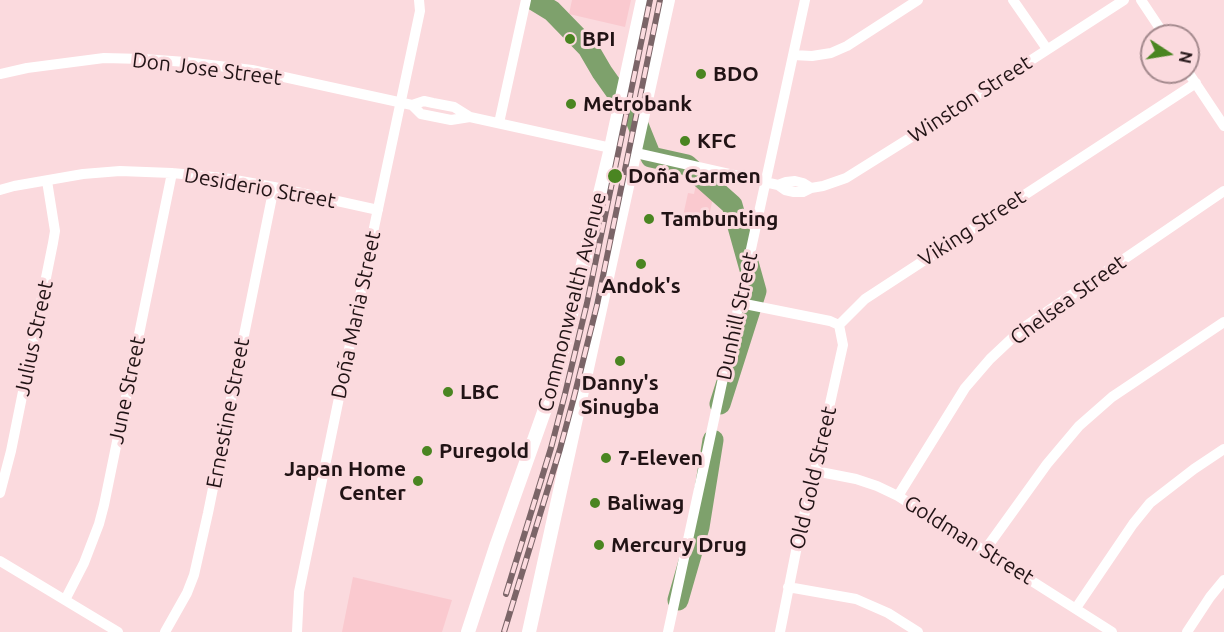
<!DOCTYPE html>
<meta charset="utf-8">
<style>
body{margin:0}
#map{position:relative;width:1224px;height:632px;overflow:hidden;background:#fbdade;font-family:Ubuntu,sans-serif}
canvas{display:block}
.north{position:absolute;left:1140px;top:24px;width:60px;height:60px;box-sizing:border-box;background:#fbdade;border:2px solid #a48a8e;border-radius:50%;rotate:102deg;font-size:16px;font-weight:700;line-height:24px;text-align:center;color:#211315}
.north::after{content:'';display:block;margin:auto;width:21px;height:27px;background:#4a8521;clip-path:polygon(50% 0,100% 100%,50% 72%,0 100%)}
</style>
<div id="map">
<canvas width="1224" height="632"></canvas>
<div class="north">N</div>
</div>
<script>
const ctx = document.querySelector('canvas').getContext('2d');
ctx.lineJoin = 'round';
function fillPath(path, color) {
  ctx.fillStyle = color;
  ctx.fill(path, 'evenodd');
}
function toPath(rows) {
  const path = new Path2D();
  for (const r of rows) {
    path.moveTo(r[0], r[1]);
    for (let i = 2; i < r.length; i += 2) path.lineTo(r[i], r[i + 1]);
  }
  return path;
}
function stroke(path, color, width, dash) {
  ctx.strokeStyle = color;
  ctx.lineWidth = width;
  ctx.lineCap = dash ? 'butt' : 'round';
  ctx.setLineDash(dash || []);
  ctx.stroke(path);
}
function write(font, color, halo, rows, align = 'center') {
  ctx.font = font + ' Ubuntu,sans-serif';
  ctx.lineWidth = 6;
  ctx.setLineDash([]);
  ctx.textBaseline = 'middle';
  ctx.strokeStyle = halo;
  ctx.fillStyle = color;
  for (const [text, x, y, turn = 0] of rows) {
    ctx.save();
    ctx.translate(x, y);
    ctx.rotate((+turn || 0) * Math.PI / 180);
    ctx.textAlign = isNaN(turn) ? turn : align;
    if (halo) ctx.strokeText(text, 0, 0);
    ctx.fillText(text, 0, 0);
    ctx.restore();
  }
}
fillPath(toPath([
 [572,0,631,0,625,27,569,14],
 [697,179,716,183,708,221,683,216,688,193,694,194],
 [353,577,452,600,442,632,342,632]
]), '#fac9cf');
stroke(toPath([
 [534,0,552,11,588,48,602,72,636,120,651,157,687,165,732,205,756,291,720,404],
 [678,600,699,527,713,440]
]), '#7ea16c', 21);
stroke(toPath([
 [1013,0,1047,49],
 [1141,0,1165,36],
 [793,55,812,56,831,53,847,46,918,0],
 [1188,72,1224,126],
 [0,74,27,68,104,58,143,59,186,62,252,70,412,105,424,101,433,103,454,107,470,117],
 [412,105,421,114,451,120,470,117,611,148],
 [499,123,526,0],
 [636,153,778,185,785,190,794,192,803,192,811,188,823,186,846,178,937,121,1124,0],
 [778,185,786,182,795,181,803,183,811,188],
 [0,190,14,186,83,174,120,171,172,173,224,178,274,187,378,210],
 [740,303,830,321,839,325,865,299,1196,83],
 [815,471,856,479,877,486,898,496,1112,632],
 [0,493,11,451,53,243,55,231,47,181],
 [898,496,965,388,990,359,1023,328,1224,191],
 [985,550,1047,464,1079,426,1112,397,1224,322],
 [0,561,118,632],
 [788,587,856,599,888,613,918,632],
 [65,600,84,563,99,524,104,505,172,173],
 [1076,608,1133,524,1150,503,1194,469,1224,449],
 [165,632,187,593,194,575,208,513,274,187],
 [297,632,299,592,375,223,420,11,419,0],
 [668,632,805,0],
 [780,632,799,536,815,471,843,345,839,325],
 [1187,632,1210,597,1224,580]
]), '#fff', 10);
stroke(toPath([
 [468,632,497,544,555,381,611,148,643,0],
 [529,632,668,0]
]), '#fff', 14);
const rail = toPath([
 [506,594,551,448,565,394,587,303,650,0],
 [504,632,560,449,574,397,597,305,660,0]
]);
stroke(rail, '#7b6568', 6);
stroke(rail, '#fbdade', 4, [11]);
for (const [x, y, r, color] of [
 [570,39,6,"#4a8521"],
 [701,74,6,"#4a8521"],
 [571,104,6,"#4a8521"],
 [685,141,6,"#4a8521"],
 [615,176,8,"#4a8521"],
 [649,219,6,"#4a8521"],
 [641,264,6,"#4a8521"],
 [620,361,6,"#4a8521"],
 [448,392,6,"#4a8521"],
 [427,451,6,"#4a8521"],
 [606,458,6,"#4a8521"],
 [418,481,6,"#4a8521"],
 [595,503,6,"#4a8521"],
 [599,545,6,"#4a8521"]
]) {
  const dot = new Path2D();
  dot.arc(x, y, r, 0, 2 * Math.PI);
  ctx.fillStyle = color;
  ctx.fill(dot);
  stroke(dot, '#fbdade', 2);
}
write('bold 21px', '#211315', '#fbdade', [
 ["BPI",582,39],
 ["BDO",713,74],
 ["Metrobank",583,104],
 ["KFC",697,141],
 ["Doña Carmen",628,176],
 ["Tambunting",661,219],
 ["Andok's",641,286,"center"],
 ["Danny's",620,383,"center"],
 ["Sinugba",620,407,"center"],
 ["LBC",460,392],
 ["Puregold",439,451],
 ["7-Eleven",618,458],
 ["Japan Home",406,469,"right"],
 ["Center",406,493,"right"],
 ["Baliwag",607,503],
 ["Mercury Drug",611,545]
], 'left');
write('21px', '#211315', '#fbdade', [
 ["Don Jose Street",207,69,7],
 ["Winston Street",970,99,-33],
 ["Desiderio Street",260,188,10],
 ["Viking Street",972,228,-33],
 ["Chelsea Street",1068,300,-36],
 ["Commonwealth Avenue",572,302,-76],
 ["Doña Maria Street",356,315,-78],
 ["Dunhill Street",737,316,-78],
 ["Julius Street",34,338,-78],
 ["June Street",127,390,-78],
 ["Ernestine Street",228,413,-79],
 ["Old Gold Street",813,478,-77],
 ["Goldman Street",969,540,32]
]);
</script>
